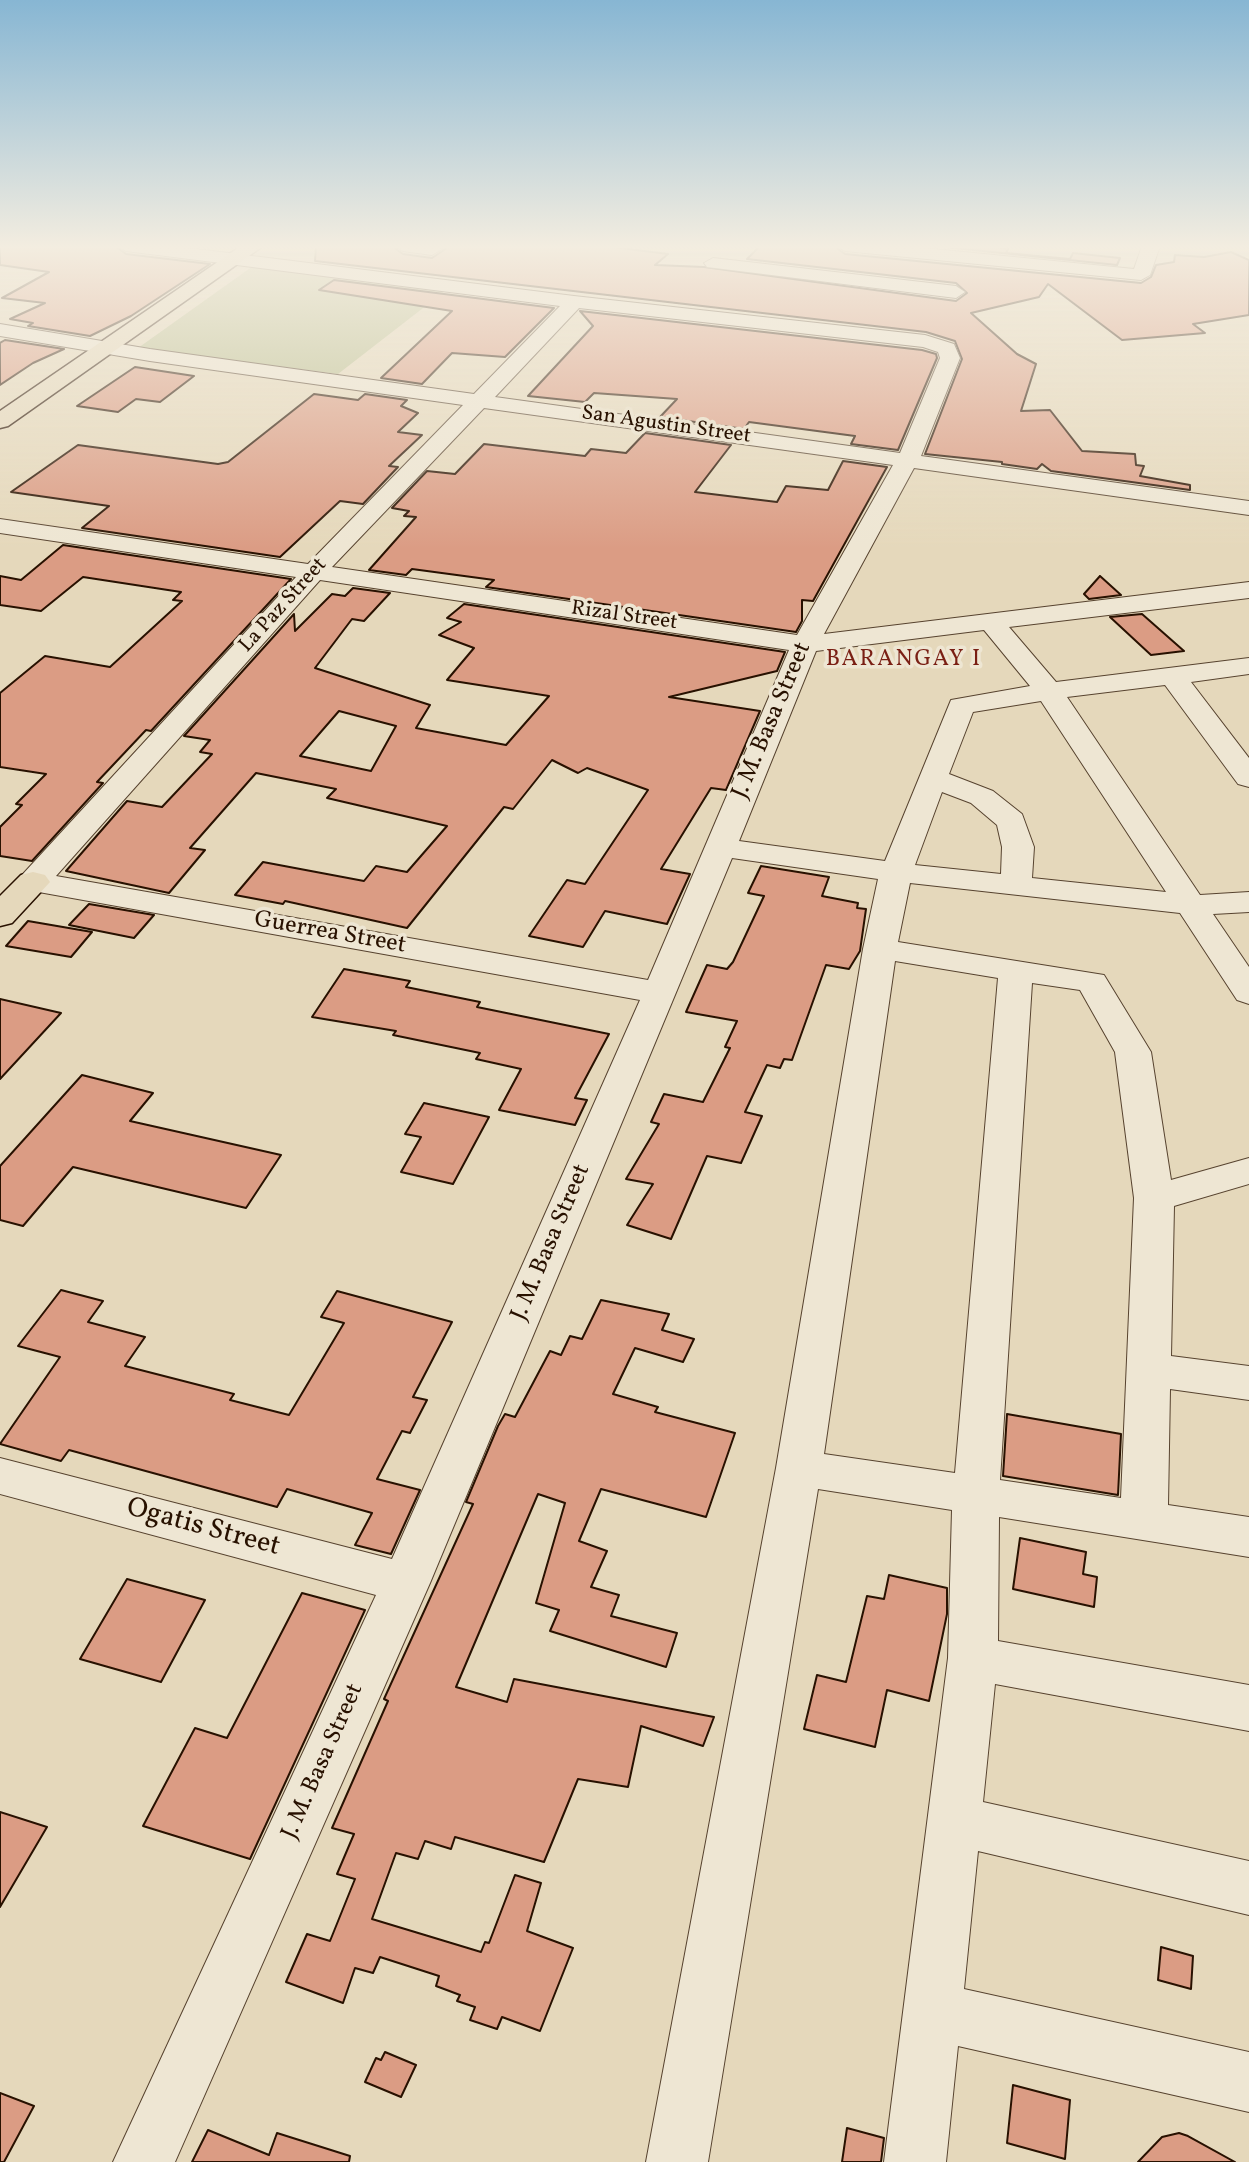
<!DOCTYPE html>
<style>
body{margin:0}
canvas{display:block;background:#e5d8bb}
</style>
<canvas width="1249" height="2162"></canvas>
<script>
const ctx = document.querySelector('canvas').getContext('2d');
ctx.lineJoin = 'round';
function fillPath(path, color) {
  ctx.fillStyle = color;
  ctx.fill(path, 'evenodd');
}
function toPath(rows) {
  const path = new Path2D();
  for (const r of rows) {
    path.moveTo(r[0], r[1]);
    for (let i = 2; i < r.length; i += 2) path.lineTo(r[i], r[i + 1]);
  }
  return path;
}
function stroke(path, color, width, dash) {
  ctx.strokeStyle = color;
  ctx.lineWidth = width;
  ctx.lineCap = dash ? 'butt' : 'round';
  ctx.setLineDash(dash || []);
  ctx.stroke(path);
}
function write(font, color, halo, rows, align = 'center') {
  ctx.font = font + ' Vollkorn,serif';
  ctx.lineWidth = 7;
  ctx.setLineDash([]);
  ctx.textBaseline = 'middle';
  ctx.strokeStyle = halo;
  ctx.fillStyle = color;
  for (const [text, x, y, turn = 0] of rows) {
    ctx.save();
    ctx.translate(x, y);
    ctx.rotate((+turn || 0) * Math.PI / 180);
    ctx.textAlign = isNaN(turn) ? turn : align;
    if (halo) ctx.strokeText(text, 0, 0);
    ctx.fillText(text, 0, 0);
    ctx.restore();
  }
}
fillPath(toPath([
 [253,266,445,291,338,374,138,348]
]), '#b8be8e');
const building = toPath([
 [0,246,115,246,126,254,210,264,131,316,90,336,28,326,33,323,10,319,45,303,2,298,49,272,0,265,0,246],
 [316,246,392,246,403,254,432,258,450,246,605,246,668,254,655,265,704,267,956,301,967,293,956,283,747,259,760,246,834,246,845,254,1141,283,1151,277,1156,265,1174,262,1175,255,1204,257,1231,252,1249,260,1249,315,1193,324,1205,333,1122,340,1048,284,1039,297,971,313,1017,354,1036,364,1021,411,1050,410,1082,451,1135,454,1136,465,1144,466,1140,476,1190,485,1190,490,1051,471,1042,464,1037,469,1002,464,1002,462,925,454,962,359,955,341,926,332,315,261,316,246],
 [935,246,987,246,1008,249,1006,253,1070,259,1073,253,1120,258,1117,265,935,246],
 [334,280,554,308,505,357,452,353,422,384,381,378,452,311,319,290,334,280],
 [580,311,922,350,936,354,937,358,898,450,851,444,855,436,749,422,744,429,660,417,677,399,594,393,585,402,528,396,593,326,580,311],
 [5,340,64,349,33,363,0,385,0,343,5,340],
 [135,367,194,376,160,402,136,399,118,412,77,406,135,367],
 [314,394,358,400,365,394,407,400,401,406,418,413,398,432,422,435,389,466,398,467,363,504,340,501,280,557,82,528,109,506,11,492,78,445,218,464,228,462,314,394],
 [645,433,731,445,695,492,777,502,786,486,828,490,843,461,887,467,813,601,802,600,802,621,796,632,486,587,494,580,412,569,406,575,369,570,416,517,404,516,409,511,392,508,427,471,455,474,484,444,585,456,591,449,626,453,645,433],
 [63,545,291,579,151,731,146,730,97,782,103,783,32,861,0,856,0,827,22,805,16,804,46,774,0,767,0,693,45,656,110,667,182,601,173,600,181,592,83,577,41,611,0,605,0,576,21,580,63,545],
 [1100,576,1121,595,1089,599,1084,594,1100,576],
 [353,588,390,593,364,621,352,619,315,668,430,705,416,728,506,745,549,696,447,680,474,648,439,635,461,622,447,618,464,604,785,652,777,671,669,697,760,711,726,790,711,788,661,869,690,874,667,924,605,911,583,947,529,936,567,880,585,884,648,790,587,768,578,773,552,760,513,809,504,807,407,928,285,901,283,904,235,895,263,862,364,881,376,866,407,872,447,826,327,798,336,789,256,773,190,848,205,850,169,893,66,871,127,801,162,807,212,754,200,752,210,740,184,736,294,614,295,631,332,594,345,596,353,588],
 [339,711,396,726,371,771,300,756,339,711],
 [1142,614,1184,651,1151,655,1110,617,1142,614],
 [761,866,829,877,822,896,858,903,857,908,866,909,860,951,849,969,826,965,792,1060,784,1059,780,1068,767,1065,745,1112,762,1116,741,1163,707,1156,671,1239,627,1225,653,1184,626,1179,659,1124,651,1122,664,1094,703,1102,730,1048,725,1047,737,1021,686,1012,707,965,727,969,733,962,764,896,748,893,761,866],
 [89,904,154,915,134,938,69,925,89,904],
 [28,921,92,932,71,957,6,946,28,921],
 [344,969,410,981,406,987,480,1002,477,1007,609,1034,575,1098,587,1100,575,1125,499,1110,521,1069,476,1059,480,1053,393,1035,396,1031,312,1017,344,969],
 [0,999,61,1013,0,1079,0,999],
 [82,1075,153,1093,130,1121,281,1155,246,1208,73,1167,23,1226,0,1220,0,1166,82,1075],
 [424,1103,489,1117,453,1184,401,1172,421,1137,405,1134,424,1103],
 [61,1290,103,1301,88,1322,145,1337,125,1366,234,1394,230,1400,289,1415,344,1323,321,1317,337,1291,452,1322,413,1397,427,1400,410,1433,402,1431,377,1479,420,1490,391,1554,355,1545,372,1513,287,1489,277,1507,69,1450,61,1461,0,1444,60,1357,18,1346,61,1290],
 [601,1300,669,1314,662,1330,694,1339,683,1362,635,1348,613,1394,658,1407,655,1412,735,1433,706,1517,601,1489,579,1541,607,1551,591,1587,619,1595,611,1616,677,1633,666,1667,550,1631,559,1610,536,1603,565,1503,538,1494,456,1687,507,1702,514,1679,714,1717,703,1746,641,1726,628,1787,578,1779,544,1862,455,1837,451,1849,425,1841,418,1859,396,1853,372,1919,481,1952,485,1942,489,1943,515,1875,541,1883,527,1931,573,1948,540,2031,502,2017,497,2029,470,2020,475,2007,457,2001,460,1995,436,1986,439,1976,380,1957,373,1973,355,1968,343,2003,286,1982,307,1934,330,1941,355,1879,337,1874,354,1834,332,1828,388,1701,384,1699,473,1504,466,1502,498,1426,505,1414,515,1417,550,1351,561,1355,570,1336,582,1339,601,1300],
 [1007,1414,1121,1434,1118,1495,1003,1476,1007,1414],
 [1020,1538,1086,1552,1083,1574,1097,1577,1094,1607,1013,1589,1020,1538],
 [889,1575,947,1588,947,1614,929,1701,887,1690,875,1747,804,1729,817,1675,846,1682,867,1596,884,1599,889,1575],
 [127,1579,205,1600,161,1682,80,1659,127,1579],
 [302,1593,365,1610,250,1859,143,1826,195,1728,227,1738,302,1593],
 [0,1812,47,1827,0,1907,0,1812],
 [1161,1947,1193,1956,1191,1989,1158,1980,1161,1947],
 [385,2052,416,2065,401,2097,365,2082,376,2058,381,2060,385,2052],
 [1013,2085,1070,2100,1065,2159,1007,2143,1013,2085],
 [0,2093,34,2106,4,2162,0,2162,0,2093],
 [847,2128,884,2138,881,2162,842,2162,847,2128],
 [208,2130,269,2155,277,2133,350,2156,349,2162,192,2162,208,2130],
 [1179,2133,1188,2136,1235,2162,1138,2162,1162,2137,1179,2133]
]);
fillPath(building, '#db9c84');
stroke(building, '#281100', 2);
const minor = toPath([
 [118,246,172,246,574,296,925,335,954,344,960,358,921,456,1249,501,1249,515,914,468,824,634,1249,582,1249,598,1009,627,1056,682,1249,658,1249,674,1191,682,1249,758,1249,787,1238,784,1165,685,1067,697,1200,895,1249,892,1249,912,1213,914,1249,967,1249,1004,1237,1000,1180,913,910,883,898,942,1104,975,1151,1052,1171,1180,1249,1158,1249,1184,1174,1206,1171,1356,1249,1366,1249,1400,1170,1389,1168,1505,1249,1517,1249,1557,999,1517,998,1641,1249,1685,1249,1731,995,1684,983,1802,1249,1861,1249,1915,978,1851,964,1989,1249,2052,1249,2112,958,2046,946,2162,884,2162,948,1658,952,1510,818,1489,708,2162,646,2162,776,1468,863,949,878,879,732,858,430,1583,175,2162,113,2162,376,1595,0,1494,0,1458,392,1559,640,1000,22,889,17,882,22,875,296,577,0,533,0,519,308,564,463,405,150,361,0,336,0,324,150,349,474,394,560,306,126,251,118,246],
 [579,308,923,347,938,352,940,358,900,453,495,397,579,308],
 [484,408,893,465,797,635,332,567,484,408],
 [320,580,789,650,648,980,56,876,320,580],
 [984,630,1030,686,951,700,885,861,739,841,816,651,984,630],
 [1041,701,1166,892,1032,878,1034,847,1022,814,993,791,949,774,973,712,1041,701],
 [942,792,971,803,997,825,1002,847,1001,874,915,865,942,792],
 [895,961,998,978,955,1473,824,1454,895,961],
 [1032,983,1080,990,1115,1052,1134,1198,1121,1498,1000,1480,1032,983],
 [395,246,447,246,432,255,403,251,395,246],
 [837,246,904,246,1134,269,1142,246,1160,246,1150,275,1141,280,845,251,837,246],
 [713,258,956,286,965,292,956,298,707,267,704,263,713,258]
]);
const major = toPath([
 [241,246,263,246,8,426,0,428,0,411,241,246],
 [33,872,45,875,50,882,12,923,0,926,0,896,21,875,33,872]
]);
stroke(minor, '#57432f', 2);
stroke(major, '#281100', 3);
fillPath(minor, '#eee6d3');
fillPath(major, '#e5d8bb');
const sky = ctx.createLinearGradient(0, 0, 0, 549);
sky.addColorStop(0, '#87b6d3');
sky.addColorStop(0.45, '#f3ede0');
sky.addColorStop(1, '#f3ede000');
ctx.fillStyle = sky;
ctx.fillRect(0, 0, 1249, 549);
write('21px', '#281100', '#eee6d3', [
 ["San Agustin Street",666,426,8],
 ["La Paz Street",284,606,-48],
 ["Rizal Street",624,617,8]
]);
ctx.letterSpacing = '2px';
write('23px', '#7a1f14', '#eee6d3', [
 ["BARANGAY I",904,661]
]);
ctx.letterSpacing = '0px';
write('24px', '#281100', '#eee6d3', [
 ["J. M. Basa Street",773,721,-67],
 ["Guerrea Street",330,934,10],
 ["J. M. Basa Street",552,1243,-67],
 ["J. M. Basa Street",324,1762,-66]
]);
write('28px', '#281100', '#eee6d3', [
 ["Ogatis Street",203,1529,15]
]);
</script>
